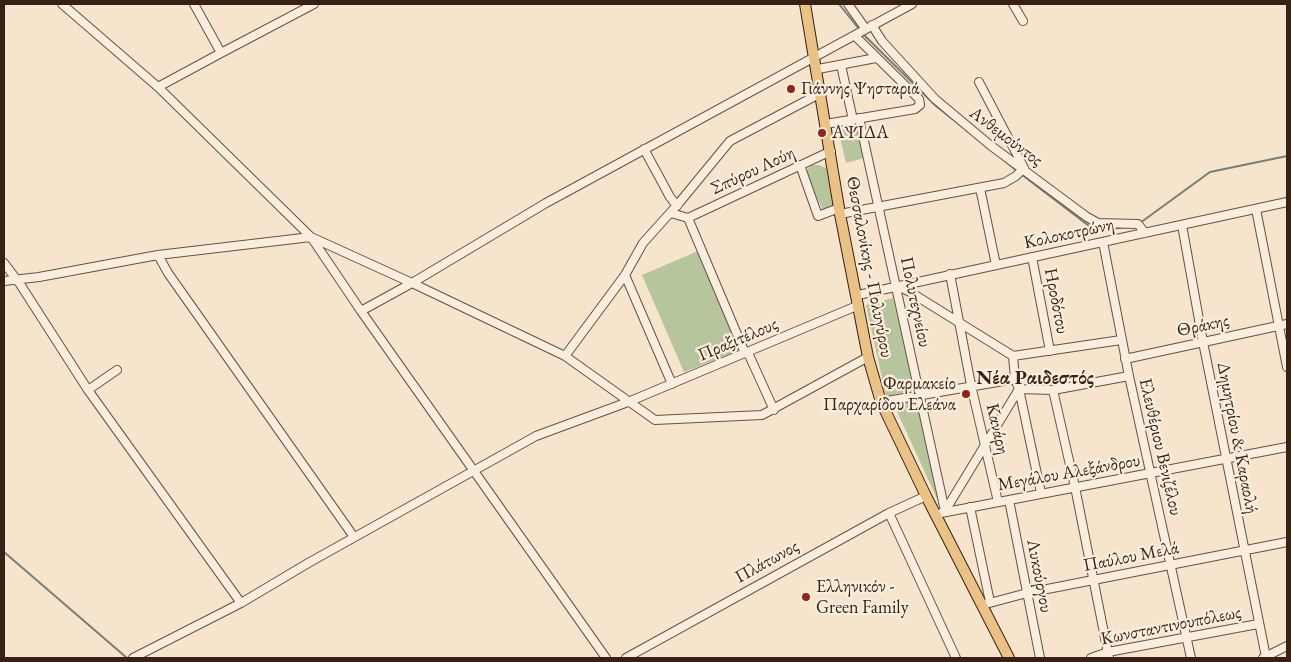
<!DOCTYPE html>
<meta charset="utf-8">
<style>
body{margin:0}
#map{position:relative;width:1291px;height:662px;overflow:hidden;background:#f6e4cc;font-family:"EB Garamond",serif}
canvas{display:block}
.frame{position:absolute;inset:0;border:5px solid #382015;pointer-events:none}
</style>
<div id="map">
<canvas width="1291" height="662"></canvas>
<div class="frame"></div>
</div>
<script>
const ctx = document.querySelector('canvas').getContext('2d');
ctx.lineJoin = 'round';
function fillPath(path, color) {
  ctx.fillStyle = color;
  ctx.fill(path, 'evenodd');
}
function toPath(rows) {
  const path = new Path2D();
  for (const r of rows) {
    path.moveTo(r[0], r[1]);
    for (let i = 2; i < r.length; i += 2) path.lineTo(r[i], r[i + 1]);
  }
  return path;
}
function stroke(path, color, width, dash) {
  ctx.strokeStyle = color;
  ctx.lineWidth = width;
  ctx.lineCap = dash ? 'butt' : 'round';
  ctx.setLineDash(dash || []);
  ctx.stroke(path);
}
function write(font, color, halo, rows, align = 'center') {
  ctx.font = font + ' "EB Garamond",serif';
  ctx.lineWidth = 4.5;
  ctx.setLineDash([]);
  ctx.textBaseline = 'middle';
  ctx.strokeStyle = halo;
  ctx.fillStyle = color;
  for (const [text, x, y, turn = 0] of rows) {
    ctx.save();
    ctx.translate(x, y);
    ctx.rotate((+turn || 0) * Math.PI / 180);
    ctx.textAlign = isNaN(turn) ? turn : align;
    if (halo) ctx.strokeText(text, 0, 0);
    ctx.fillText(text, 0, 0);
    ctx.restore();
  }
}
fillPath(toPath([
 [856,120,864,158,846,163,837,125],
 [812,165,819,165,826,168,833,204,830,210,824,212,804,172],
 [698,251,742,349,684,372,642,275],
 [893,298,916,390,886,396,866,305],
 [917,401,937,495,938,501,894,405]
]), '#b7c59c');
stroke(toPath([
 [839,4,859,29],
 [862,33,936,106,969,132],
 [998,155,1017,171],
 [1021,174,1097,232,1124,227],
 [1140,223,1210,172,1287,156],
 [4,552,127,658]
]), '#757f79', 2);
const minor = toPath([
 [62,4,158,87],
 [194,4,221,53,314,4],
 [848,4,865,28],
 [1013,4,1023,21],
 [872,25,882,41,935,99,990,145,1087,217,1098,223,1138,224,1145,233],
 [221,53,158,87,311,237,412,283,546,203,912,4],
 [841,65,853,120],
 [818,69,876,58],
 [979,82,1023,166],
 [859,118,945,511],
 [826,124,915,109,920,105,919,99,855,36],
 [644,149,670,197,677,206],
 [800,165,818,216,839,208],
 [980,188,996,265],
 [1256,209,1287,367],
 [671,213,688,218,745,353,749,355,774,410],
 [840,214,1004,183,1016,176,1024,168],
 [688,218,831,151],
 [1182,225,1203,342,1266,657],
 [1103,242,1129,376,1191,658],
 [158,255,168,273,354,537],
 [1032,257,1050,351],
 [4,263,20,284,88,390,241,603],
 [950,274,971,385,998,502],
 [625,275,672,384],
 [4,281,39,277,158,255,311,237,361,311],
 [898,286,910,292,1013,356,1121,340],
 [858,295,1287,202],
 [565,356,625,275,643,243,679,203,730,141,821,93],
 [1013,356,1015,379,1019,389,1041,493],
 [1125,359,1287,324],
 [88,390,117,370],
 [1053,390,1075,487,1109,658],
 [881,402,1015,379],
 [1009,500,1040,658],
 [970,507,990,602],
 [945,511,1019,389,1053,390,1129,376],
 [889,513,956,658],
 [941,513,1287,447],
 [982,605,1027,593,1287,542],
 [133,658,241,603,310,562,536,436,628,402,859,305],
 [606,658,361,311,412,283,565,356,655,420,762,415,868,357],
 [626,658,889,513,926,496],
 [1091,658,1108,652,1258,624],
 [1263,658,1287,646]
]);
const major = toPath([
 [805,4,840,214,868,357,881,402,926,496,1009,658]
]);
stroke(minor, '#685143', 10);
stroke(major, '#382015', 12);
stroke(minor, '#f9edde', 8);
stroke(major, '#ebc286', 10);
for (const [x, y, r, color] of [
 [791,89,5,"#8f2418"],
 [822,133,5,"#8f2418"],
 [966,394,5,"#8f2418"],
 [806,597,5,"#8f2418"]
]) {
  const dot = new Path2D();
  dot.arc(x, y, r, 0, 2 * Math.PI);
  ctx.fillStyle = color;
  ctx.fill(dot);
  stroke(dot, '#f9edde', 2);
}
write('18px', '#382015', '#f9edde', [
 ["Γιάννης Ψησταριά",801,89],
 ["ΑΨΙΔΑ",832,133],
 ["Φαρμακείο",956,384,"right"],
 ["Παρχαρίδου Ελεάνα",956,405,"right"],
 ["Ελληνικόν -",816,587],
 ["Green Family",816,608]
], 'left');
write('18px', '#382015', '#f9edde', [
 ["Ανθεμούντος",1006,137,37],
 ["Σπύρου Λούη",753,171,-25],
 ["Κολοκοτρώνη",1069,234,-12],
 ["Θεσσαλονίκης - Πολυγύρου",869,267,79],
 ["Ηροδότου",1056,301,79],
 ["Πολυτεχνείου",915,302,78],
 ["Θράκης",1203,326,-12],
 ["Πραξιτέλους",738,340,-23],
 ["Κανάρη",997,429,77],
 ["Δημητρίου & Καραολή",1237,438,79],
 ["Ελευθέριου Βενιζέλου",1160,447,77],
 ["Μεγάλου Αλεξάνδρου",1069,473,-10],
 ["Παύλου Μελά",1131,557,-11],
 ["Πλάτωνος",767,562,-29],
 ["Λυκούργου",1039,576,79],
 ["Κωνσταντινουπόλεως",1171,626,-11]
]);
write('bold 20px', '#382015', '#f9edde', [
 ["Νέα Ραιδεστός",1035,379]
]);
</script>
